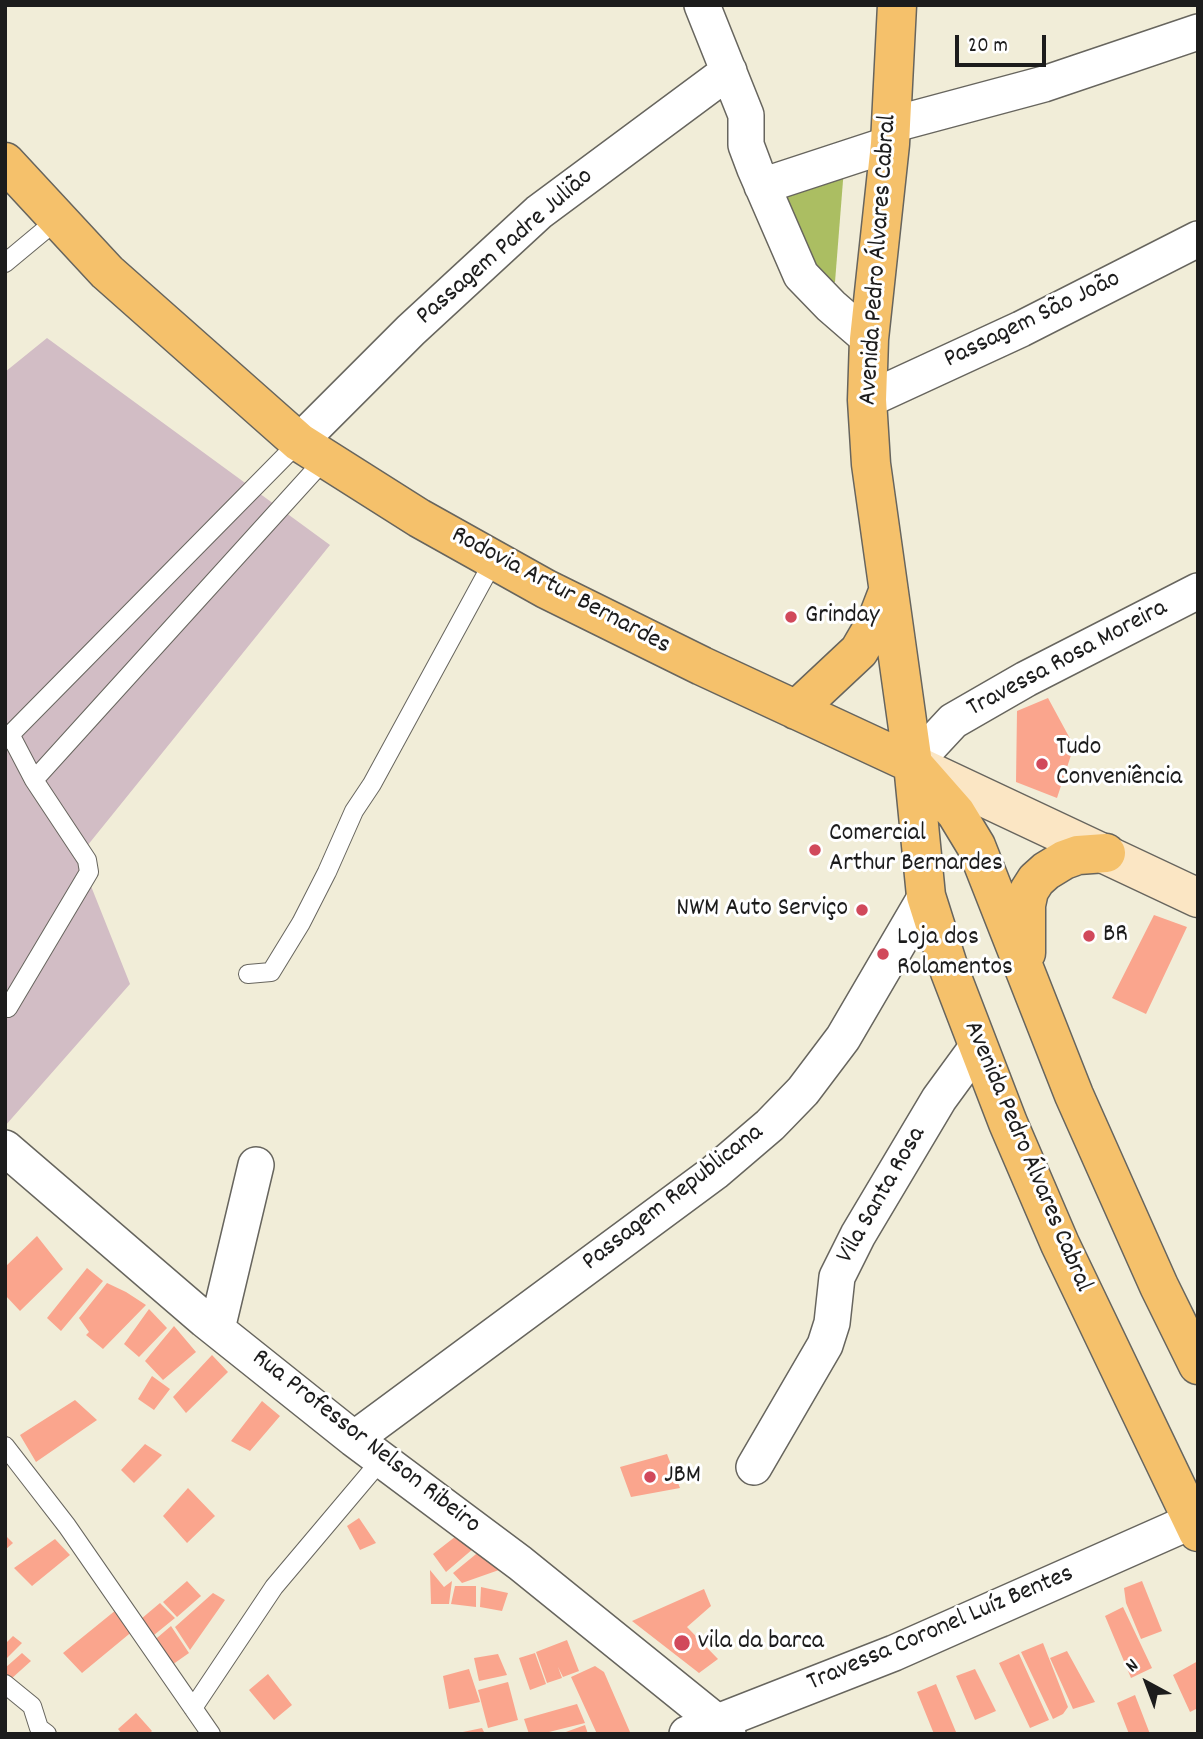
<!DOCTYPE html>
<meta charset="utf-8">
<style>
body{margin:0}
#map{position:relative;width:1203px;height:1739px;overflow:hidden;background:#f1edd8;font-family:Dekko,sans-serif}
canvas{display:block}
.frame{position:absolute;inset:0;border:7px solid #1c1c1c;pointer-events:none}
.north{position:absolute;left:1112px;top:1648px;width:70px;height:70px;-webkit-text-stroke:5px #fff;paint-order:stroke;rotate:319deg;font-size:19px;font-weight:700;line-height:28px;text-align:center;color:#1c1c1c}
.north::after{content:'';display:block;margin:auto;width:24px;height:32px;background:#1c1c1c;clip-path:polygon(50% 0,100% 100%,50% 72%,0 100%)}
.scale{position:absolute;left:955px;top:35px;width:91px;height:32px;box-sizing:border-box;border:4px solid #1c1c1c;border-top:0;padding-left:9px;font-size:21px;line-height:24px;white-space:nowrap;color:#1c1c1c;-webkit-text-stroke:5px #fff;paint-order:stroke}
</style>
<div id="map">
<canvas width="1203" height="1739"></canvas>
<div class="frame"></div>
<div class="north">N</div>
<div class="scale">20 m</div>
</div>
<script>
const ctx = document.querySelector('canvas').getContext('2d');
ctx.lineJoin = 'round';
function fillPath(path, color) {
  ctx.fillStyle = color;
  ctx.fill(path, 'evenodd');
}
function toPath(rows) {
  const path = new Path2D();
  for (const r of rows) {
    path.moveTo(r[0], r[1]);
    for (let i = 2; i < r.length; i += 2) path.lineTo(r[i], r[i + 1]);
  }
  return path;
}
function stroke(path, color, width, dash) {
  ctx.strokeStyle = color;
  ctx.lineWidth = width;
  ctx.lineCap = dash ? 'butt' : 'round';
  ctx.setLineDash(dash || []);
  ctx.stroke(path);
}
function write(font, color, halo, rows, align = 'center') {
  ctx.font = font + ' Dekko,sans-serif';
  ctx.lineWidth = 6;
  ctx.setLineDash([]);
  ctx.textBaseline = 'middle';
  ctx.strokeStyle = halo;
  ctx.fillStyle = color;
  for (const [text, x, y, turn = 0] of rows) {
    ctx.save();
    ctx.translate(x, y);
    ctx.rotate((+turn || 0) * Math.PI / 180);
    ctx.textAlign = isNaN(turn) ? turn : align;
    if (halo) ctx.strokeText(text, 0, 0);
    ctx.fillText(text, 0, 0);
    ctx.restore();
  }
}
fillPath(toPath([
 [47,338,330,545,79,856,130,984,5,1126,5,372]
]), '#d2bdc5');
fillPath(toPath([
 [844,168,835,282,821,285,779,191]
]), '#abbe62');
fillPath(toPath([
 [1048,698,1074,746,1057,798,1016,782,1017,711],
 [1154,915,1187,927,1146,1014,1112,998],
 [37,1236,63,1269,20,1311,5,1295,5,1267],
 [87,1268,103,1281,61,1331,47,1318],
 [107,1283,126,1292,146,1305,103,1349,86,1335,89,1332,79,1318],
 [149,1309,167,1328,139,1357,124,1344],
 [174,1326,196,1352,163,1380,145,1361],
 [212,1355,228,1372,186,1413,173,1397],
 [152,1376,170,1389,154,1410,138,1399],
 [75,1400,97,1420,36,1462,20,1435],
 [262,1401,280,1416,250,1451,231,1441],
 [145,1444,162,1455,134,1483,121,1470],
 [667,1454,680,1488,631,1497,620,1467],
 [188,1488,215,1516,187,1543,163,1516],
 [359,1518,376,1543,360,1550,347,1526],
 [460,1533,474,1548,446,1572,433,1554],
 [5,1535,13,1543,5,1550],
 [55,1539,70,1555,32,1586,14,1568],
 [481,1550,499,1570,462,1583,453,1573],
 [430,1570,444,1587,452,1581,449,1604,431,1604],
 [187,1581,201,1596,177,1617,163,1602],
 [1142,1581,1162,1631,1141,1639,1126,1603,1124,1588],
 [455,1586,476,1586,476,1607,451,1604],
 [481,1587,508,1593,502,1611,480,1607],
 [704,1589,711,1606,687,1627,718,1659,699,1673,632,1621],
 [213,1593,225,1600,190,1650,175,1627],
 [160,1603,175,1618,154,1635,141,1619],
 [1123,1607,1152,1668,1131,1678,1105,1616],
 [116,1610,134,1630,82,1673,63,1653],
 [171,1626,189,1653,169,1667,151,1643],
 [13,1636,22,1643,5,1660,5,1644],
 [567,1640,579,1671,563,1677,558,1667,562,1678,547,1683,536,1652],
 [1043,1643,1068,1707,1063,1714,1053,1719,1021,1652],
 [1067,1651,1095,1702,1073,1709,1050,1658],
 [22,1653,31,1661,11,1679,5,1672,5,1668],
 [535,1653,546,1684,530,1690,519,1658],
 [498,1654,507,1675,479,1681,474,1658],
 [1019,1654,1049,1720,1030,1728,999,1663],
 [1198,1661,1198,1708,1190,1712,1173,1675],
 [595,1666,604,1672,630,1732,597,1734,571,1677],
 [469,1669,480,1702,449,1709,443,1676],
 [975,1669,996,1711,975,1720,956,1676],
 [268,1674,292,1705,274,1720,249,1690],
 [508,1682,518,1720,488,1728,478,1690],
 [936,1684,956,1732,951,1734,934,1734,917,1692],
 [1135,1695,1150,1734,1129,1734,1117,1703],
 [577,1704,585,1723,541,1734,529,1734,524,1719],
 [136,1713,152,1731,149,1734,122,1734,118,1729],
 [585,1725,588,1734,563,1734,563,1733],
 [482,1728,485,1734,459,1734,458,1733]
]), '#faa58d');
const lane = toPath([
 [5,263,58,219],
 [11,736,34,780],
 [5,740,299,442],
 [248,974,271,972,301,923,327,872,354,811,372,784,494,560],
 [8,1008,89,872,87,860,34,780,325,459],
 [5,1446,67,1526,211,1734],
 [5,1684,32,1706,39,1728,47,1734],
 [193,1708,274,1587,382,1459]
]);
const street = toPath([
 [702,5,746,115,746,145,755,169,801,275,831,306,869,339],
 [891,125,1044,84,1198,32],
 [762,186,890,144],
 [867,400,1021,329,1198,239],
 [299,442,411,330,539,212,729,71],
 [913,764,953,721,1026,679,1198,591],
 [5,1148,205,1320,354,1439,520,1563,718,1723,728,1734],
 [217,1329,256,1165],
 [354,1439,715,1172,770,1125,803,1091,843,1038,926,896],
 [754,1467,825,1345,832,1323,837,1277,858,1235,939,1099,977,1047],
 [687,1734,894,1653,1192,1521]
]);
const secondary = toPath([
 [913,764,1198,898]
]);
const primary = toPath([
 [897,5,890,144,869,339,867,400,871,464,913,764,926,896,950,972,1008,1123,1060,1244,1198,1532],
 [5,162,107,272,299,442,419,518,546,589,702,666,913,764,956,813,976,846,1074,1095,1159,1286,1198,1365],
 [796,710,859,651,877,620,887,594],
 [1026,953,1026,905,1029,891,1036,880,1046,871,1064,860,1078,855,1106,853]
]);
stroke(lane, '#67655e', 20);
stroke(street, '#67655e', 38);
stroke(secondary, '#67655e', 41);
stroke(primary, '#67655e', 41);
stroke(lane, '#fff', 18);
stroke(street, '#fff', 35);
stroke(secondary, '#fbe6c4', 38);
stroke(primary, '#f5c16b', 38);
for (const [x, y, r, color] of [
 [791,617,7,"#d1495b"],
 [1042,764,7,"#d1495b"],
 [815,850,7,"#d1495b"],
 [862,910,7,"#d1495b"],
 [1089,936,7,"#d1495b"],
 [883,954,7,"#d1495b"],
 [650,1477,7,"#d1495b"],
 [682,1643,9,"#d1495b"]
]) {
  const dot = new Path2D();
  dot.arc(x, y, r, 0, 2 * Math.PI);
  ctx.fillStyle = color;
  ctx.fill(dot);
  stroke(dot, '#fff', 2.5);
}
write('26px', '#1c1c1c', '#fff', [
 ["Passagem Padre Julião",506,248,-41],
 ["Avenida Pedro Álvares Cabral",880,260,-86],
 ["Passagem São João",1033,321,-26],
 ["Rodovia Artur Bernardes",560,592,28],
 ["Travessa Rosa Moreira",1068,660,-28],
 ["Avenida Pedro Álvares Cabral",1026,1157,67],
 ["Vila Santa Rosa",883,1196,-60],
 ["Passagem Republicana",674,1199,-38],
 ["Rua Professor Nelson Ribeiro",365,1443,38],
 ["Travessa Coronel Luíz Bentes",941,1630,-23]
]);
write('26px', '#1c1c1c', '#fff', [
 ["Grinday",805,617],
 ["Tudo",1056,749],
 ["Conveniência",1056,779],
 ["Comercial",829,835],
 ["Arthur Bernardes",829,865],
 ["NWM Auto Serviço",848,910,"right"],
 ["BR",1103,936],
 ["Loja dos",897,939],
 ["Rolamentos",897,969],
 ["JBM",664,1477],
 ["vila da barca",698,1643]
], 'left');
</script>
